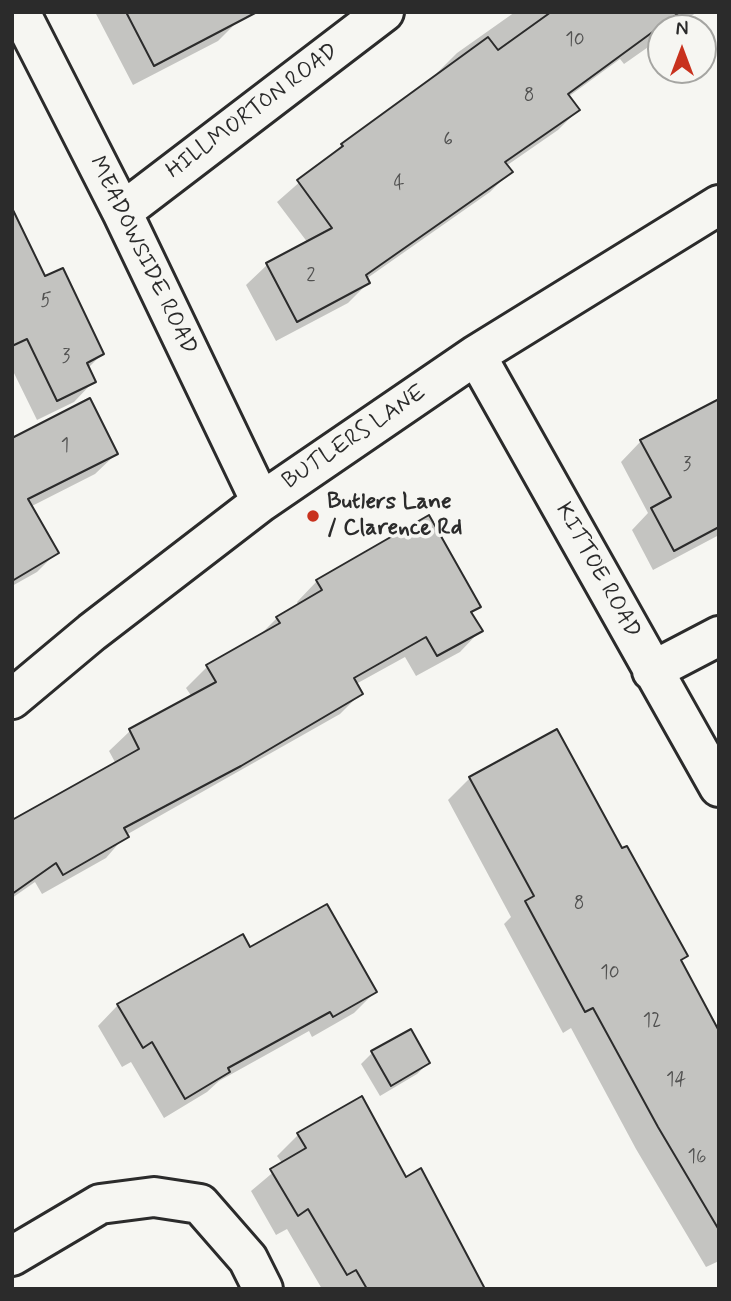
<!DOCTYPE html>
<style>
body{margin:0}
#map{position:relative;width:731px;height:1301px;overflow:hidden;background:#f6f6f2;font-family:Mynerve,sans-serif}
canvas{display:block}
.frame{position:absolute;inset:0;border:14px solid #2b2b2b;pointer-events:none}
.north{position:absolute;left:647px;top:14px;width:70px;height:70px;box-sizing:border-box;background:#f6f6f2;border:2px solid #a5a5a2;border-radius:50%;rotate:0deg;font-size:19px;font-weight:700;line-height:28px;text-align:center;color:#2b2b2b}
.north::after{content:'';display:block;margin:auto;width:24px;height:32px;background:#c8321e;clip-path:polygon(50% 0,100% 100%,50% 72%,0 100%)}
</style>
<div id="map">
<canvas width="731" height="1301"></canvas>
<div class="frame"></div>
<div class="north">N</div>
</div>
<script>
const ctx = document.querySelector('canvas').getContext('2d');
ctx.lineJoin = 'round';
function fillPath(path, color) {
  ctx.fillStyle = color;
  ctx.fill(path, 'evenodd');
}
function toPath(rows) {
  const path = new Path2D();
  for (const r of rows) {
    path.moveTo(r[0], r[1]);
    for (let i = 2; i < r.length; i += 2) path.lineTo(r[i], r[i + 1]);
  }
  return path;
}
function stroke(path, color, width, dash) {
  ctx.strokeStyle = color;
  ctx.lineWidth = width;
  ctx.lineCap = dash ? 'butt' : 'round';
  ctx.setLineDash(dash || []);
  ctx.stroke(path);
}
function write(font, color, halo, rows, align = 'center') {
  ctx.font = font + ' Mynerve,sans-serif';
  ctx.lineWidth = 7;
  ctx.setLineDash([]);
  ctx.textBaseline = 'middle';
  ctx.strokeStyle = halo;
  ctx.fillStyle = color;
  for (const [text, x, y, turn = 0] of rows) {
    ctx.save();
    ctx.translate(x, y);
    ctx.rotate((+turn || 0) * Math.PI / 180);
    ctx.textAlign = isNaN(turn) ? turn : align;
    if (halo) ctx.strokeText(text, 0, 0);
    ctx.fillText(text, 0, 0);
    ctx.restore();
  }
}
fillPath(toPath([
 [95,12,235,12,239,20,218,41,133,85],
 [515,12,697,12,675,28,661,28,661,38,624,64,620,59,568,97,578,110,558,130,506,166,510,172,490,192,366,279,368,283,348,303,276,341,246,285,267,265,308,243,277,202,342,145,438,75,437,73,457,53],
 [12,214,44,279,102,354,88,368,94,381,74,402,37,420,12,369],
 [719,400,719,535,653,570,632,530,648,513,621,462,641,441],
 [116,454,95,474,30,507,57,552,37,572,12,586,12,501],
 [317,581,479,606,471,614,480,631,460,652,416,676,405,657,356,684,361,693,340,714,126,835,106,858,42,894,35,882,12,898,12,819,116,764,109,751,130,731,192,697,186,688,207,667,257,638,277,618,299,606,297,602],
 [470,778,621,851,686,956,680,961,719,1034,719,1261,706,1267,636,1149,571,1028,563,1033,504,924,511,917,448,800],
 [249,949,375,992,354,1013,312,1037,309,1031,219,1081,207,1092,164,1118,131,1062,122,1067,98,1026,118,1005],
 [410,1031,428,1063,417,1074,380,1096,361,1064,372,1053],
 [298,1135,405,1180,479,1289,322,1289,287,1229,276,1235,251,1191,283,1164,277,1156]
]), '#0003');
const building = toPath([
 [126,12,257,12,154,66,126,12],
 [551,12,680,12,568,94,580,110,505,162,513,172,366,275,370,283,297,322,266,263,332,228,297,180,343,146,341,144,488,37,498,50,551,12],
 [12,208,45,276,63,268,104,354,87,363,96,382,57,401,27,339,12,346,12,208],
 [90,398,118,454,28,499,59,553,12,581,12,438,90,398],
 [719,399,719,527,674,551,651,508,671,497,640,440,719,399],
 [429,515,481,607,471,612,483,631,437,656,426,637,354,678,363,694,241,766,124,828,129,837,63,875,56,863,12,894,12,820,139,749,129,729,216,682,206,665,280,623,276,617,322,590,316,580,429,515],
 [557,729,622,848,627,846,688,956,681,960,719,1031,719,1230,658,1127,593,1008,585,1012,525,901,534,896,469,777,557,729],
 [327,904,377,992,333,1017,330,1012,228,1068,230,1072,185,1099,152,1042,143,1048,117,1004,243,934,250,947,327,904],
 [411,1029,430,1063,391,1086,371,1051,411,1029],
 [362,1096,406,1177,421,1168,485,1289,367,1289,356,1270,347,1275,308,1209,298,1216,270,1169,306,1148,297,1133,362,1096]
]);
fillPath(building, '#c3c3c0');
stroke(building, '#2b2b2b', 2);
const minor = toPath([
 [20,12,122,212,261,502],
 [122,212,384,12],
 [476,355,719,787],
 [652,671,719,636],
 [12,699,92,632,261,502,476,355,719,205],
 [12,1256,100,1204,154,1197,200,1204,248,1259,263,1289]
]);
stroke(minor, '#2b2b2b', 44);
stroke(minor, '#f6f6f2', 38);
for (const [x, y, r, color] of [
 [313,516,7,"#c8321e"]
]) {
  const dot = new Path2D();
  dot.arc(x, y, r, 0, 2 * Math.PI);
  ctx.fillStyle = color;
  ctx.fill(dot);
  stroke(dot, '#f6f6f2', 2.5);
}
write('19px', '#515150', null, [
 ["10",575,41],
 ["8",529,97],
 ["6",448,141],
 ["4",399,185],
 ["2",311,277],
 ["5",46,302],
 ["3",66,358],
 ["1",65,447],
 ["3",687,466],
 ["8",579,905],
 ["10",610,974],
 ["12",652,1022],
 ["14",676,1081],
 ["16",697,1158]
]);
write('23px', '#2b2b2b', '#f6f6f2', [
 ["HILLMORTON ROAD",253,112,-37],
 ["MEADOWSIDE ROAD",142,256,64],
 ["BUTLERS LANE",355,438,-34],
 ["KITTOE ROAD",597,571,61]
]);
write('bold 23px', '#2b2b2b', '#f6f6f2', [
 ["Butlers Lane",327,503],
 ["/ Clarence Rd",327,529]
], 'left');
</script>
